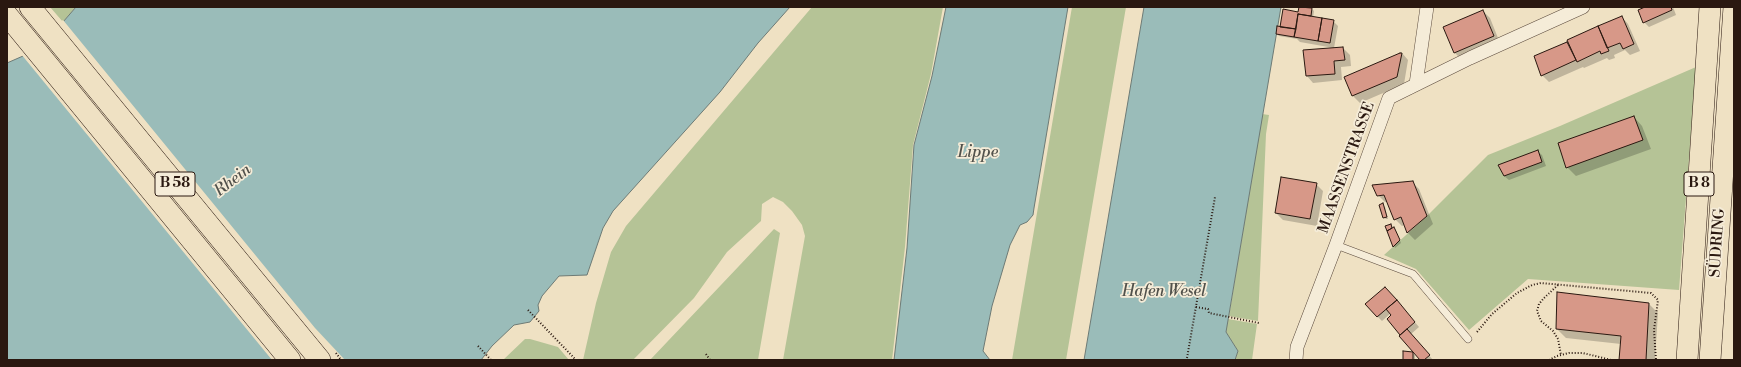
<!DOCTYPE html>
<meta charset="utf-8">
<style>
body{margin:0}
#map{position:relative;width:1741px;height:367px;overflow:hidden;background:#efe1c3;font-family:"Libre Bodoni",serif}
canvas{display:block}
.frame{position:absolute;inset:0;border:8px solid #2a1810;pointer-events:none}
</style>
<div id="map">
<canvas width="1741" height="367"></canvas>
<div class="frame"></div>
</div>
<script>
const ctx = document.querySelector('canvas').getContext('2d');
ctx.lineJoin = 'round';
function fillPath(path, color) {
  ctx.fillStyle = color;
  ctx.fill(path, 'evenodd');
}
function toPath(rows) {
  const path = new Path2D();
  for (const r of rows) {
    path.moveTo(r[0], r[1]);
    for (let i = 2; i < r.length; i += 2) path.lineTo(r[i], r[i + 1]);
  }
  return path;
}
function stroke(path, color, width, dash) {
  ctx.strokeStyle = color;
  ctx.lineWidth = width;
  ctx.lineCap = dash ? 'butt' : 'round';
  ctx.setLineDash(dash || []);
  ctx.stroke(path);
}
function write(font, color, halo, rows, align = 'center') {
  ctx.font = font + ' "Libre Bodoni",serif';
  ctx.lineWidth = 3.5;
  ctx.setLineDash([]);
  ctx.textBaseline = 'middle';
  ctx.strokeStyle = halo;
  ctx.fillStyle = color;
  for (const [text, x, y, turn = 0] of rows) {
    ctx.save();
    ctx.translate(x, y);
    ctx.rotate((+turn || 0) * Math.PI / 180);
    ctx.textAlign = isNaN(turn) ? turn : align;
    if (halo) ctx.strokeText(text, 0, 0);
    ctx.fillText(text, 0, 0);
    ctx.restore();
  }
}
fillPath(toPath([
 [50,7,76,7,63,22],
 [812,7,943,7,931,74,913,145,905,247,892,360,783,360,805,236,802,225,792,211,783,202,773,197,762,204,761,221,727,252,694,298,633,360,583,360,596,303,611,252,626,226],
 [1072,7,1126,7,1066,360,1012,360],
 [1696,67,1679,290,1528,279,1469,330,1416,269,1384,255,1427,216,1488,155,1560,126],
 [1262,114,1269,115,1266,134,1258,321,1229,316],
 [774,229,780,233,758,360,650,360],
 [1228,319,1257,324,1252,360,1235,360,1238,351,1226,332],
 [525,339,530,339,558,347,569,360,503,360]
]), '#b5c396');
const water = toPath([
 [76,7,790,7,758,43,720,92,613,211,603,228,587,275,559,276,542,296,538,305,539,311,530,322,514,325,492,346,481,360,7,360,7,63,23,56,63,22,76,7],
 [946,7,1068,7,1034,208,1033,215,1027,222,1020,225,1010,245,992,306,983,351,990,360,894,360,907,248,914,145,932,76,946,7],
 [1144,7,1281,7,1226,332,1238,351,1235,360,1084,360,1144,7]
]);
fillPath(water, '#9abcb9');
stroke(water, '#6d7a75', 1);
fillPath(toPath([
 [63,20,315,328,345,360,272,360,21,54]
]), '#efe1c3');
fillPath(toPath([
 [1301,7,1312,9,1314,11,1313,18,1333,21,1338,26,1334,48,1300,42,1297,39,1279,36,1277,34,1281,28,1284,10,1299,13],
 [1647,7,1673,7,1676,15,1649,27,1644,22],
 [1483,11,1490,18,1500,43,1462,60,1455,53,1444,27],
 [1622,17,1628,24,1640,51,1630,55,1625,50,1614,55,1615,58,1609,60,1607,58,1584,68,1583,67,1549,82,1542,75,1535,56],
 [1343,48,1350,55,1351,66,1341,67,1342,80,1313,83,1307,76,1304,51],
 [1402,53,1408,60,1404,84,1360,103,1353,96,1346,77],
 [1634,117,1642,126,1651,149,1576,176,1567,167],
 [1537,151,1542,155,1546,166,1509,180,1504,176],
 [1412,182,1419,189,1433,224,1415,240,1408,233,1405,225,1402,226,1395,219,1388,202,1385,202,1378,195],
 [1316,184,1323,191,1317,226,1283,220,1276,213],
 [1383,205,1385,207,1388,219,1386,219,1384,217],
 [1391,225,1396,231,1401,243,1395,248,1387,227],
 [1390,293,1419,327,1411,334,1433,360,1422,360,1388,319,1393,315,1391,313,1382,321,1377,316],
 [1558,293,1649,304,1658,313,1655,360,1620,360,1621,344,1566,338,1557,329],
 [1413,353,1415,355,1415,360,1412,358,1412,360,1404,360]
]), '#0003');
const building = toPath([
 [1299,7,1312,8,1311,16,1298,14,1296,29,1280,27,1283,9,1298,12,1299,7],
 [1645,7,1671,7,1672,10,1643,23,1638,10,1645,7],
 [1483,10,1494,36,1454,53,1443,27,1483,10],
 [1298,14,1322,18,1318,41,1294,37,1298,14],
 [1622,16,1634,44,1623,49,1620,43,1607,48,1598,26,1622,16],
 [1322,18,1334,20,1330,43,1318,41,1322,18],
 [1277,26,1296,29,1294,37,1276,34,1277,26],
 [1598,26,1609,51,1601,54,1600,51,1577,62,1567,40,1598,26],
 [1567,42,1576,60,1541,76,1534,56,1567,42],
 [1343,47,1345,60,1334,61,1335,74,1306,76,1303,50,1343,47],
 [1400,53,1402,53,1397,77,1352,96,1344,77,1400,53],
 [1634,116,1643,140,1566,168,1558,143,1634,116],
 [1538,150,1542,162,1504,176,1498,165,1538,150],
 [1281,177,1317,183,1310,219,1275,213,1281,177],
 [1413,181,1427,216,1407,233,1401,217,1394,220,1384,195,1377,196,1372,185,1413,181],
 [1383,203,1387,217,1383,218,1379,205,1383,203],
 [1391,224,1392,228,1387,231,1385,226,1391,224],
 [1394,227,1400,240,1393,247,1387,231,1394,227],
 [1385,287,1397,300,1377,317,1365,304,1385,287],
 [1557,292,1649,303,1646,360,1619,360,1621,336,1556,329,1557,292],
 [1397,300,1415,322,1400,335,1387,319,1391,315,1386,309,1397,300],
 [1407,329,1430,355,1424,360,1420,360,1399,336,1407,329],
 [1403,351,1413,352,1413,360,1403,360,1403,351]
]);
fillPath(building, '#d79888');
stroke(building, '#2a1810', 1);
const service = toPath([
 [1336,245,1413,274,1468,339]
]);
const minor = toPath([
 [1416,84,1427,7],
 [1296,360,1297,347,1336,245,1389,98,1470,58,1583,7]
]);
const primary = toPath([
 [30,7,320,360],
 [7,15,290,360],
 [1687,360,1710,7],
 [1710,360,1734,7]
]);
stroke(service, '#5b4a3d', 8);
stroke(minor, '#5b4a3d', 14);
stroke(primary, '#2a1810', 22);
stroke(toPath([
 [1558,285,1544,298,1539,304,1537,311,1541,321,1553,331,1558,339,1561,355],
 [1196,307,1208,309,1209,313,1259,323],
 [528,310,576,360],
 [1477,332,1492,314,1517,293,1532,285,1541,283,1651,293,1658,300,1654,330,1656,360],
 [478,346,491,360],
 [336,353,341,360],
 [706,354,710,360],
 [1187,358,1215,197],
 [1549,360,1557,356,1569,353,1583,353,1611,360]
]), '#2a1810', 2, [1, 2]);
stroke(service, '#f5ecd8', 7);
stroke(minor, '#f5ecd8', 13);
stroke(primary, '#efe1c3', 21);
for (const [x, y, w] of [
 [175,184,40],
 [1699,184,30]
]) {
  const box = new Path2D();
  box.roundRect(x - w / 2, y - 12, w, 24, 3);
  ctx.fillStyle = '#f5ecd8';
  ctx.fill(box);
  stroke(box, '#2a1810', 1);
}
write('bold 14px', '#2a1810', null, [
 ["B 58",175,184],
 ["B 8",1699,184]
]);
write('15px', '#2a1810', '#f5ecd8', [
 ["MAASSENSTRASSE",1347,168,-70],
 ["SÜDRING",1718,243,-86]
]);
write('italic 16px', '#51514b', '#f5ecd8', [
 ["Lippe",978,153],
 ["Rhein",233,181,-38],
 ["Hafen Wesel",1164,292]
]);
</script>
